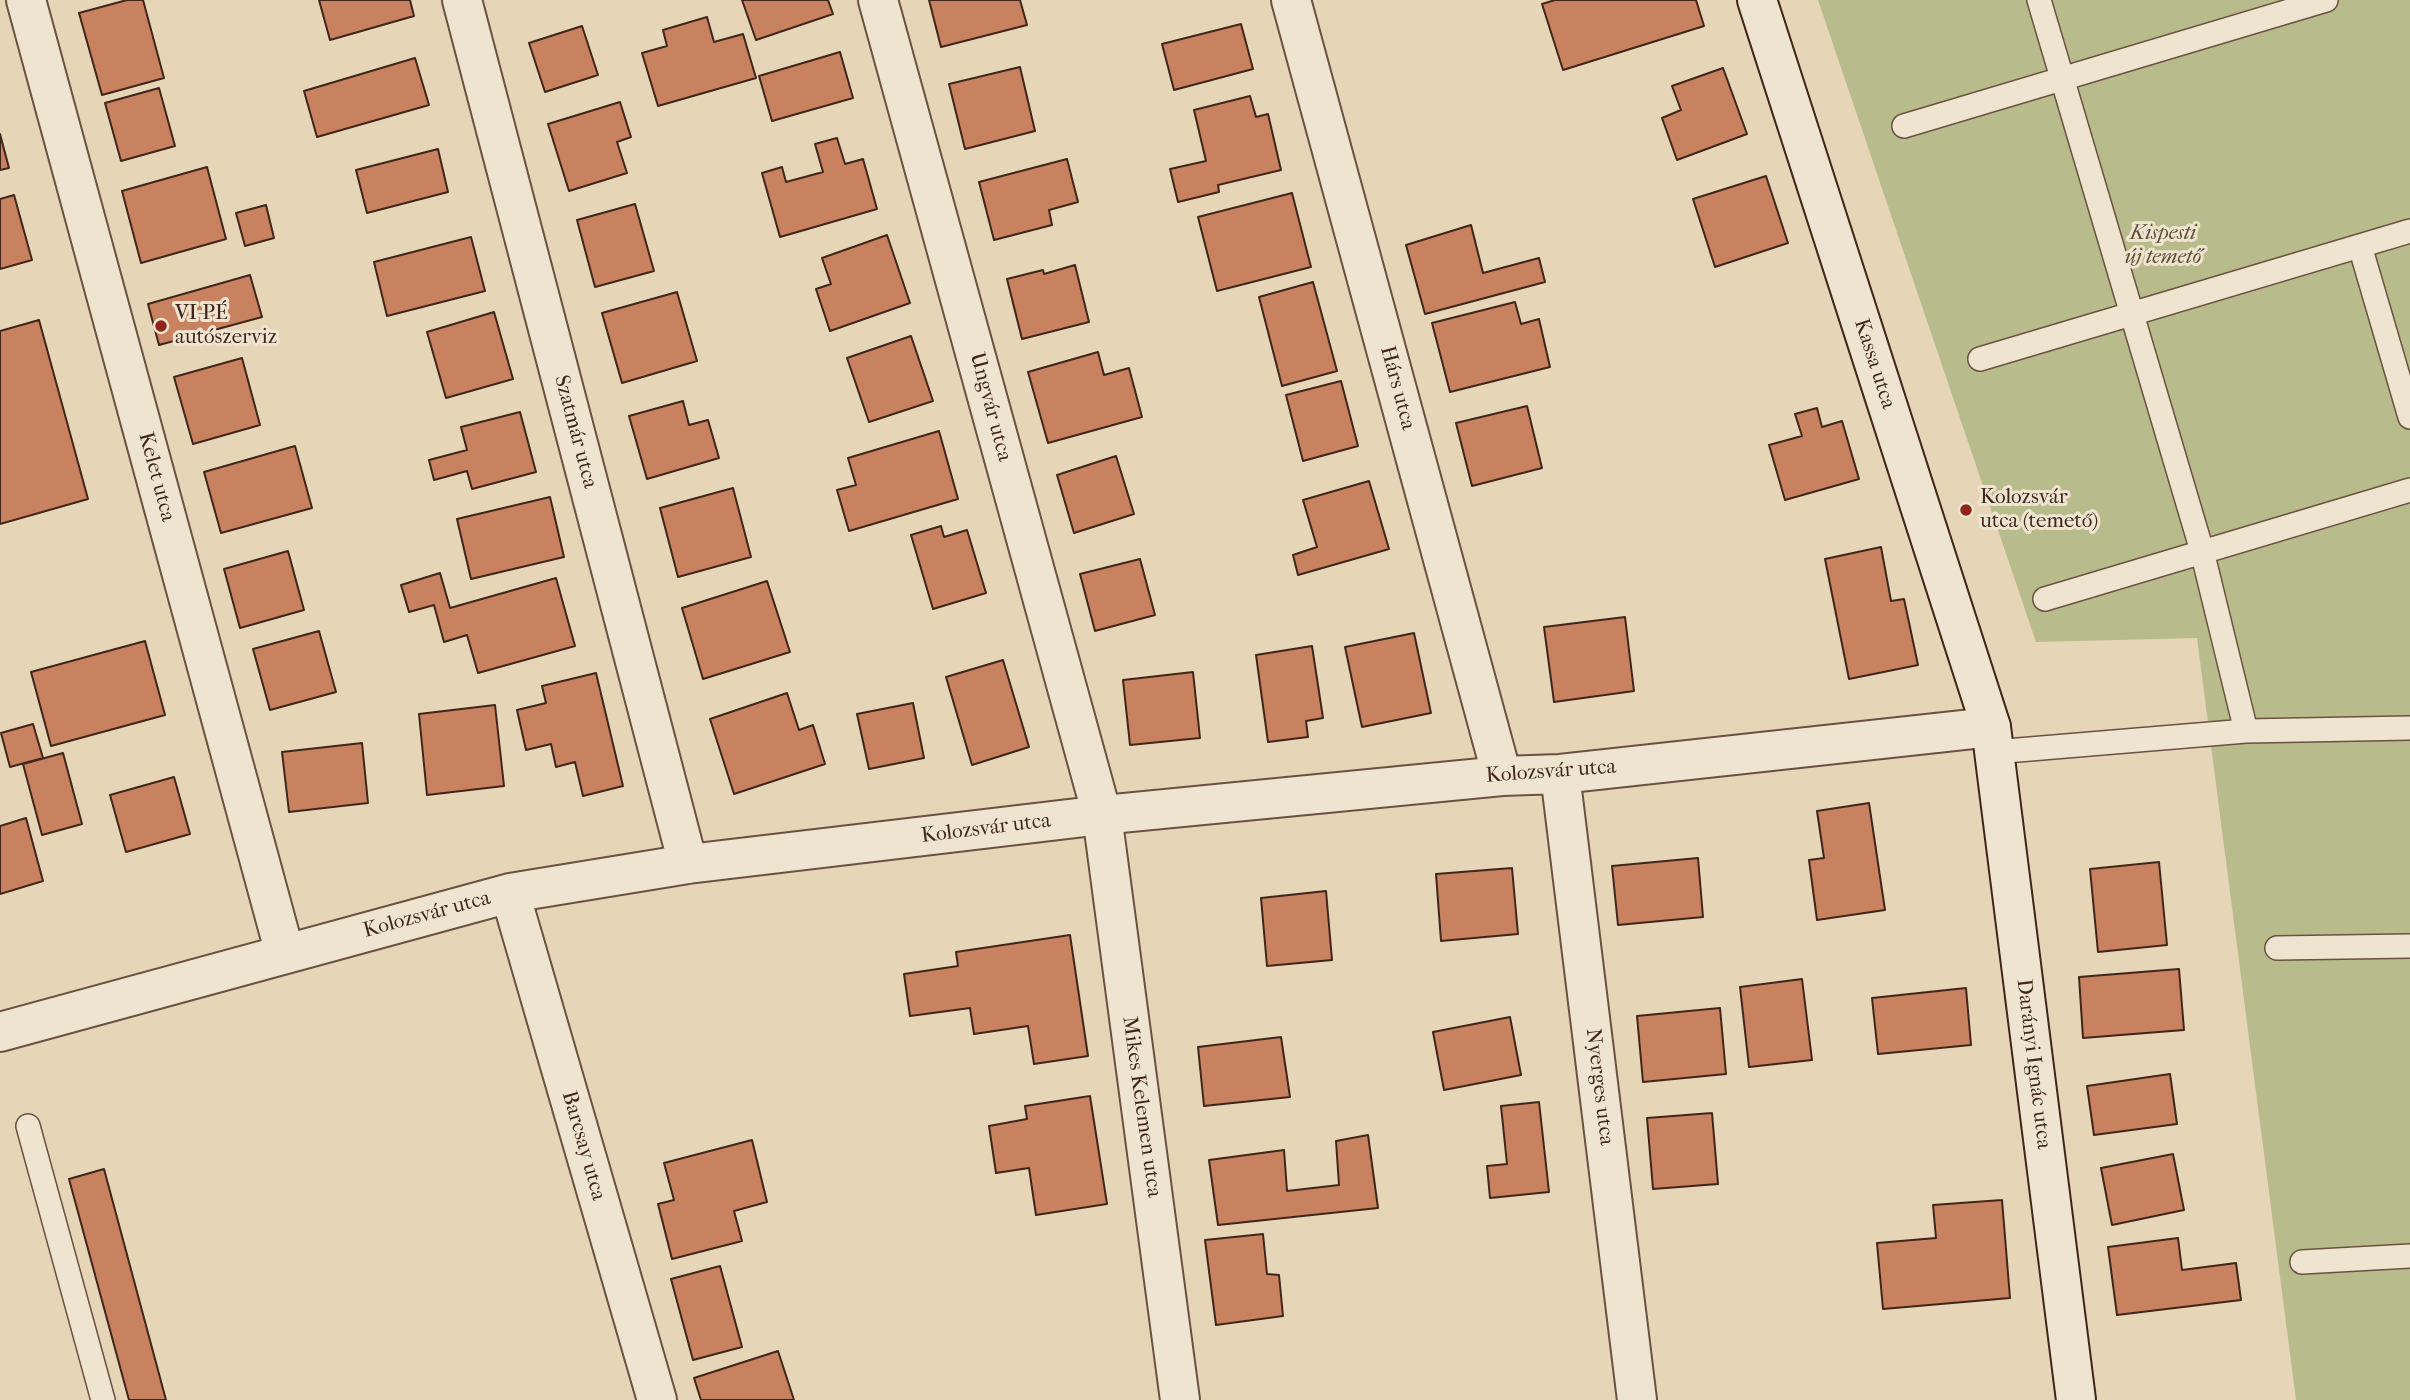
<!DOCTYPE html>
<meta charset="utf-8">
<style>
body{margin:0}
canvas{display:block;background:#e6d5b7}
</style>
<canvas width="2410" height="1400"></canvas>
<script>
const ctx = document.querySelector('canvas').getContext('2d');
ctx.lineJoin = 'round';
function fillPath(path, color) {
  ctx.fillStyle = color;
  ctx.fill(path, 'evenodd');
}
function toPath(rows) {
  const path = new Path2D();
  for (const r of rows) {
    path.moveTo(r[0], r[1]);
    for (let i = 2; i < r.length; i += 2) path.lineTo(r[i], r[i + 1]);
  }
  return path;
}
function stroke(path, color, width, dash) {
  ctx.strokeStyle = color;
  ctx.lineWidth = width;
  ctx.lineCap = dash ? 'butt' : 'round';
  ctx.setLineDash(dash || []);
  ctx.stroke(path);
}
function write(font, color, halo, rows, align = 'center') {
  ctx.font = font + ' "IM FELL French Canon",serif';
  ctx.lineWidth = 6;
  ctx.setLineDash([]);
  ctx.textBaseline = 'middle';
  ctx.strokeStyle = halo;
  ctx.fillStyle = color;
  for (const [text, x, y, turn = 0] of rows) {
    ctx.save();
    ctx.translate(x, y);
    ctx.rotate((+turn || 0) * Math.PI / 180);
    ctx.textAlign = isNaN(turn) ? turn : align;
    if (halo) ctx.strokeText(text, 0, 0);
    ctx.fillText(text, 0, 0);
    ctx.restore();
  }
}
fillPath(toPath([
 [1818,0,2410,0,2410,1400,2296,1400,2197,638,2036,642]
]), '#b8bc8c');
const building = toPath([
 [127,0,143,0,164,78,102,95,79,13,127,0],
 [319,0,410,0,414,16,330,40,319,0],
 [742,0,828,0,833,14,756,40,742,0],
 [929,0,1020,0,1027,25,941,47,929,0],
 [1555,0,1696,0,1704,26,1563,70,1542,4,1555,0],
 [707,17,714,42,743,34,756,78,658,106,642,53,667,46,663,30,707,17],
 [1241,24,1253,69,1174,90,1162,44,1241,24],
 [582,26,598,75,545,92,529,43,582,26],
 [840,52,853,98,772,121,759,76,840,52],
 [415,58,429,105,317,137,304,91,415,58],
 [1020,67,1035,131,965,149,949,84,1020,67],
 [1723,68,1747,134,1677,160,1662,118,1681,110,1672,86,1723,68],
 [159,88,175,146,121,161,105,103,159,88],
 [1250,96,1256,117,1268,114,1281,170,1218,185,1219,192,1178,202,1170,169,1206,161,1194,110,1250,96],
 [620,102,631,137,617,142,627,173,569,191,548,124,620,102],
 [0,134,9,168,0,170,0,134],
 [837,138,845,164,863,159,877,209,780,237,762,173,782,167,786,182,823,172,815,144,837,138],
 [438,149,448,192,367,213,356,170,438,149],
 [1067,159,1078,202,1049,210,1052,225,994,240,979,182,1067,159],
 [207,167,226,239,141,263,122,191,207,167],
 [1766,176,1788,243,1715,267,1693,199,1766,176],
 [1292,193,1311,267,1217,291,1198,217,1292,193],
 [14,195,32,260,0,269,0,199,14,195],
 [635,204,654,271,595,287,577,220,635,204],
 [266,205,274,238,245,246,236,213,266,205],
 [1471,225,1483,273,1539,258,1545,282,1425,314,1406,245,1471,225],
 [887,235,910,303,830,331,816,289,831,284,822,258,887,235],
 [471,237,485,291,387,316,374,262,471,237],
 [1075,265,1089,322,1022,339,1007,279,1043,270,1044,274,1075,265],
 [250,275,262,317,159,345,148,304,250,275],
 [1313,282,1337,371,1282,386,1259,297,1313,282],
 [677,292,697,361,622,383,602,313,677,292],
 [1515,302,1521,324,1539,319,1550,367,1450,392,1432,323,1515,302],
 [494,312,513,379,446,398,427,332,494,312],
 [39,320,88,499,0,524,0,331,39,320],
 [911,336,933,401,869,422,847,358,911,336],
 [1098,352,1104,375,1129,368,1142,417,1048,443,1028,372,1098,352],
 [242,358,260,425,193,444,174,377,242,358],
 [1341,381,1358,446,1303,461,1286,395,1341,381],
 [683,401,689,425,708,420,719,458,647,479,629,416,683,401],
 [1527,406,1542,468,1472,486,1456,423,1527,406],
 [1817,408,1822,427,1842,421,1859,479,1785,500,1769,445,1802,436,1795,414,1817,408],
 [520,412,536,472,472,489,467,471,434,480,429,460,467,450,461,427,520,412],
 [939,431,958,499,849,531,837,490,856,485,848,458,939,431],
 [295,446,312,508,221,533,204,472,295,446],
 [1116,456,1134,514,1074,533,1057,475,1116,456],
 [1369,481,1389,549,1298,575,1293,555,1317,547,1303,500,1369,481],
 [733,488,751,557,678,577,660,508,733,488],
 [550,497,564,557,471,579,457,519,550,497],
 [941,526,944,537,967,530,986,593,933,609,911,535,941,526],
 [1881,547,1891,601,1904,599,1918,665,1849,679,1825,559,1881,547],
 [288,551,304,610,240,628,224,569,288,551],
 [1140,559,1155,615,1095,631,1080,574,1140,559],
 [440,573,450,608,556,578,575,646,478,673,467,635,444,642,434,605,409,612,401,585,440,573],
 [767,581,790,652,703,679,682,608,767,581],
 [1625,617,1634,691,1554,702,1544,627,1625,617],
 [319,631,336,692,270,710,253,649,319,631],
 [1414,633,1431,713,1362,727,1345,647,1414,633],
 [145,641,165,715,51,746,31,672,145,641],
 [1312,646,1323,718,1306,721,1308,737,1268,742,1256,655,1312,646],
 [1003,660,1029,747,972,765,946,677,1003,660],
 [1193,672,1200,738,1130,745,1123,680,1193,672],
 [596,673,623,786,583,796,575,762,556,767,551,744,526,750,517,710,546,703,542,686,596,673],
 [787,693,799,730,813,725,825,764,734,794,710,719,787,693],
 [913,703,924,758,869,769,857,714,913,703],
 [495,705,504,786,427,795,419,714,495,705],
 [33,724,43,758,10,767,1,733,33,724],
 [362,743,368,803,289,812,282,752,362,743],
 [63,753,82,824,42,835,23,764,63,753],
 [174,777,190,834,126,852,110,795,174,777],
 [1869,803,1885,910,1817,920,1809,860,1824,858,1817,811,1869,803],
 [26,818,43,881,0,894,0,826,26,818],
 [1698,858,1703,917,1618,925,1612,866,1698,858],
 [2159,862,2167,945,2098,952,2090,869,2159,862],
 [1512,868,1518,934,1441,941,1436,874,1512,868],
 [1326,891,1332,960,1267,966,1261,898,1326,891],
 [1070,935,1088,1056,1034,1064,1028,1026,974,1034,970,1008,910,1016,904,974,958,966,956,952,1070,935],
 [2179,969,2184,1030,2083,1038,2079,977,2179,969],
 [1802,979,1812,1060,1749,1067,1740,987,1802,979],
 [1966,988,1971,1045,1878,1054,1872,998,1966,988],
 [1720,1008,1726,1074,1643,1082,1637,1016,1720,1008],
 [1510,1017,1521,1075,1444,1090,1433,1032,1510,1017],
 [1281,1037,1290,1097,1204,1106,1198,1047,1281,1037],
 [2170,1074,2177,1124,2094,1135,2087,1086,2170,1074],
 [1090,1096,1107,1204,1036,1215,1029,1168,996,1173,989,1126,1027,1119,1025,1106,1090,1096],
 [1539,1102,1549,1192,1490,1198,1487,1166,1507,1164,1501,1106,1539,1102],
 [1712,1113,1718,1184,1653,1189,1647,1118,1712,1113],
 [1368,1135,1378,1208,1218,1225,1209,1160,1284,1150,1287,1191,1339,1185,1336,1141,1368,1135],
 [752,1140,767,1202,734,1211,742,1241,672,1259,658,1204,674,1200,664,1163,752,1140],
 [2173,1154,2184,1210,2112,1225,2101,1168,2173,1154],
 [104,1169,166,1400,129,1400,69,1179,104,1169],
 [2002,1200,2010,1298,1883,1309,1877,1243,1936,1238,1933,1205,2002,1200],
 [1263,1234,1267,1274,1279,1275,1283,1316,1216,1325,1205,1240,1263,1234],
 [2178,1238,2182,1270,2236,1263,2241,1300,2117,1315,2108,1247,2178,1238],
 [720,1266,742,1347,693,1360,671,1279,720,1266],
 [778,1351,794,1400,701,1400,694,1378,778,1351]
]);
fillPath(building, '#c98260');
stroke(building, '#40261a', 2);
const lane = toPath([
 [2039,0,2202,551,2246,731],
 [1904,126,2326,0],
 [2360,246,2410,417],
 [1980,359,2410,231],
 [2045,599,2410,490],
 [1994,752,2246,731,2410,728],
 [2277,948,2410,946],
 [28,1126,103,1400],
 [2302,1262,2410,1256]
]);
const street = toPath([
 [26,0,285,954],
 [462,0,688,864],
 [878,0,1102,815,1180,1400],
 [1291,0,1502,776],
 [1560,774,1637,1400],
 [510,893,657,1400],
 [0,1032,510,893,688,864,1102,815,1502,776,1560,774,1991,727]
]);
const secondary = toPath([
 [1757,0,1991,727,2076,1400]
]);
stroke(lane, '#6a5241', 26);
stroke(street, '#6a5241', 42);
stroke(secondary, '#40261a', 42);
stroke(lane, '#efe4d0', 23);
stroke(street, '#efe4d0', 38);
stroke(secondary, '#efe4d0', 38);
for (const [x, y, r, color] of [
 [161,326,7,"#8f2418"],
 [1966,510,7,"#8f2418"]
]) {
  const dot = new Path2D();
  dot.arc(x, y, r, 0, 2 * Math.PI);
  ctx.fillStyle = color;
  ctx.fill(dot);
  stroke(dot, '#efe4d0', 2.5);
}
write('italic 21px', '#5e4c36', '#efe4d0', [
 ["Kispesti",2163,234],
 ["új temető",2163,258]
]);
write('21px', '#40261a', '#efe4d0', [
 ["VI-PÉ",175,314],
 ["autószerviz",175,338],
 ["Kolozsvár",1980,498],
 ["utca (temető)",1980,522]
], 'left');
write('21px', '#40261a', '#efe4d0', [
 ["Kassa utca",1874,364,72],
 ["Hárs utca",1397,388,75],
 ["Ungvár utca",990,407,75],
 ["Szatmár utca",575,432,75],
 ["Kelet utca",156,477,75],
 ["Kolozsvár utca",1551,772,-4],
 ["Kolozsvár utca",986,829,-7],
 ["Kolozsvár utca",427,915,-15],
 ["Darányi Ignác utca",2033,1064,83],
 ["Nyerges utca",1599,1087,83],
 ["Mikes Kelemen utca",1141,1107,82],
 ["Barcsay utca",583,1146,74]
]);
</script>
